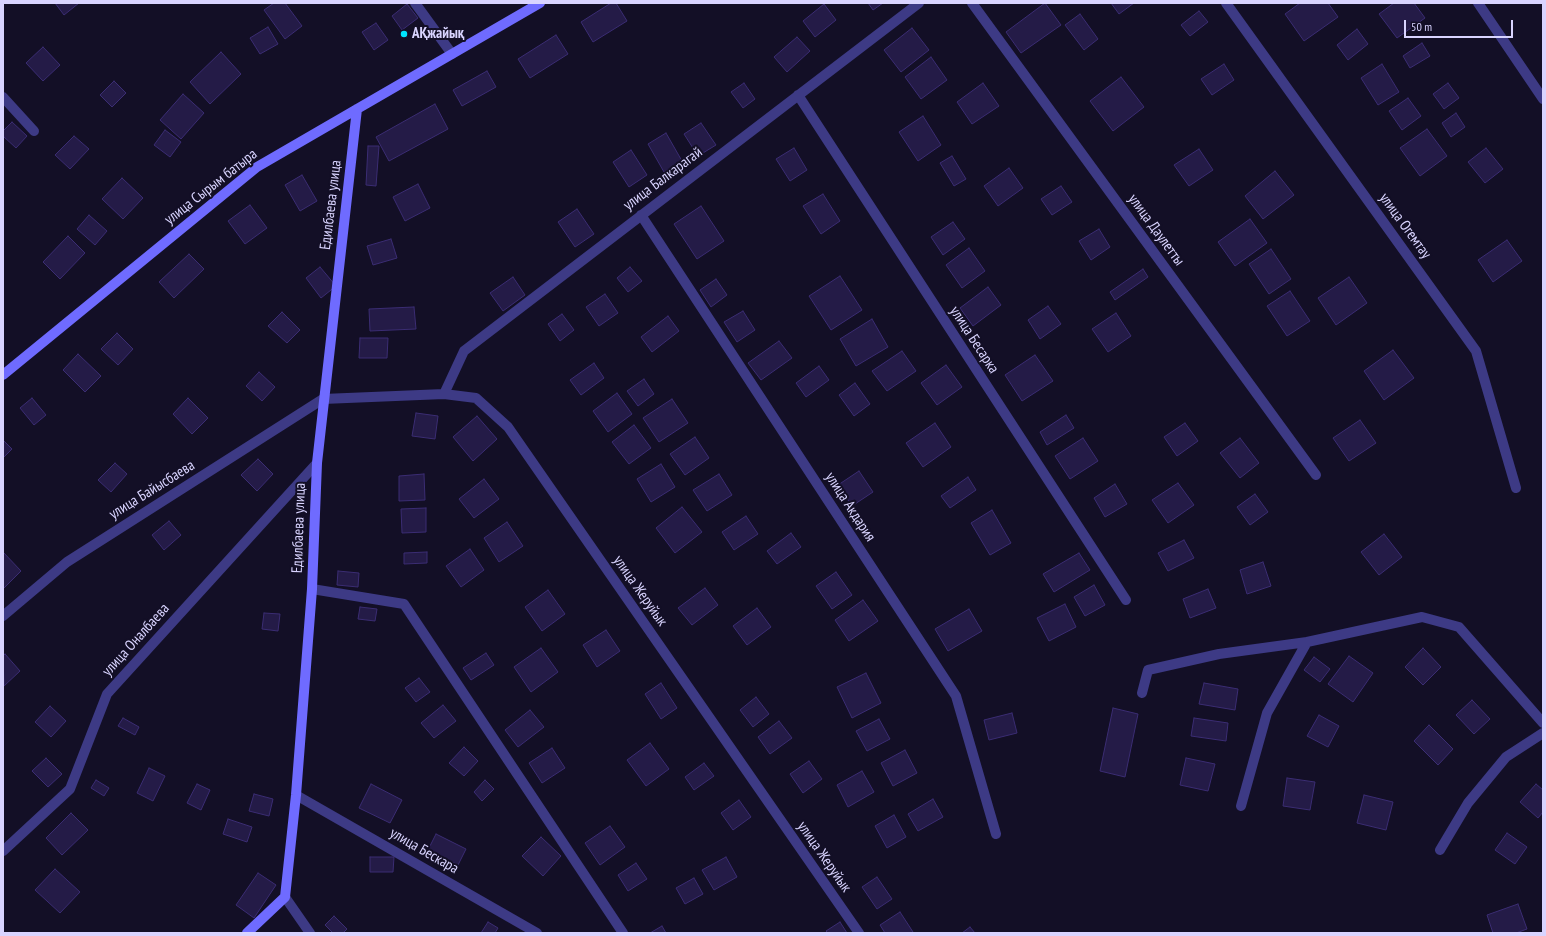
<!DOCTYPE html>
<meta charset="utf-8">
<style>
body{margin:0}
#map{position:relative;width:1546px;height:936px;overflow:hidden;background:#130f26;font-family:"PT Sans Narrow",sans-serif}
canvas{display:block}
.frame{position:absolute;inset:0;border:4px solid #d9d4ff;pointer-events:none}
.scale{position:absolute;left:1404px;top:20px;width:109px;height:18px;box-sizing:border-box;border:2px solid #d9d4ff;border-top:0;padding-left:5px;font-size:12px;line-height:14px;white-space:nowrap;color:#d9d4ff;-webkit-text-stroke:3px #130f26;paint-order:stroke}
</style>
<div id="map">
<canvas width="1546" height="936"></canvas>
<div class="frame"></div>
<div class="scale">50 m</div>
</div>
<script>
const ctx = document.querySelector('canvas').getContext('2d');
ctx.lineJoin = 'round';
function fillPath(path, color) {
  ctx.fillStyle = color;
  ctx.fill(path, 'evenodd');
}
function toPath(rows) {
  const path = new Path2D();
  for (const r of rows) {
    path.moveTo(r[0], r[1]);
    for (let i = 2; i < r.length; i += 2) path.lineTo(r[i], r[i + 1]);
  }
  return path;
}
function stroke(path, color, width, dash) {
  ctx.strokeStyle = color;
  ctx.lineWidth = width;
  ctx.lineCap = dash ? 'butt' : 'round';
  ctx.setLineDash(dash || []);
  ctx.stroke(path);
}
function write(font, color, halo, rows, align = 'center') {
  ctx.font = font + ' "PT Sans Narrow",sans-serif';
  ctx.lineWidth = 4;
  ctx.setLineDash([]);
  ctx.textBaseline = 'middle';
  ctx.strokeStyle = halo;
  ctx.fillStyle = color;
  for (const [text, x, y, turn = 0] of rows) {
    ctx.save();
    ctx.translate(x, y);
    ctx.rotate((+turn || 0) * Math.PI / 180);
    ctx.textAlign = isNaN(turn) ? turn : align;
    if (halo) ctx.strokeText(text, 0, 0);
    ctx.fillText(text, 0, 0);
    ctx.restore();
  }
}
const building = toPath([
 [55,3,79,3,64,15,55,3],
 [274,3,285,3,302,26,285,39,264,10,274,3],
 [611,3,616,3,627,21,593,42,581,22,611,3],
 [868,3,883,3,873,10,868,3],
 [1045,3,1061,25,1021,53,1006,32,1045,3],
 [1111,3,1134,3,1119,14,1111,3],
 [1300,3,1328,3,1338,17,1304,41,1285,14,1300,3],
 [1394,3,1414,3,1425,18,1397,38,1379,14,1394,3],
 [407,4,418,18,402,30,392,16,407,4],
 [824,4,836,20,815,37,803,21,824,4],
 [1199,11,1208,22,1190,36,1181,25,1199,11],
 [1080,14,1098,39,1084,50,1065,25,1080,14],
 [376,23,388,40,374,50,362,32,376,23],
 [268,27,278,44,260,54,250,38,268,27],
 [912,28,929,50,901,72,884,50,912,28],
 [1357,29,1368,44,1348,60,1337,45,1357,29],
 [556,35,568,54,530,78,518,59,556,35],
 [797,37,810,51,787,72,774,57,797,37],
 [1422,43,1430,56,1410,68,1403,56,1422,43],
 [43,47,60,65,43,81,26,63,43,47],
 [221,52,241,74,210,104,190,82,221,52],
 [931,57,947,80,921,99,905,77,931,57],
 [1224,64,1234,80,1212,95,1201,79,1224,64],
 [1382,64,1399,92,1378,105,1361,78,1382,64],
 [487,71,496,87,462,106,453,90,487,71],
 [1121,77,1144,107,1113,131,1090,101,1121,77],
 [114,81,126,93,112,107,100,95,114,81],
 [744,83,755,99,743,108,731,92,744,83],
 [983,83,999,106,972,124,957,102,983,83],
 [1448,83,1459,98,1444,109,1433,94,1448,83],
 [183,94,204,113,181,139,160,120,183,94],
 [1408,98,1421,116,1402,130,1389,111,1408,98],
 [435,104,448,129,389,161,376,137,435,104],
 [1456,113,1465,127,1451,137,1442,123,1456,113],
 [923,116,941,145,918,161,899,132,923,116],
 [12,122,27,136,16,148,3,136,3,131,12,122],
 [701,123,716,145,698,156,684,134,701,123],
 [1427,129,1447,156,1420,176,1400,148,1427,129],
 [165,130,181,142,170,157,154,145,165,130],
 [666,133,682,161,664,172,648,144,666,133],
 [74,136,89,149,70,169,55,155,74,136],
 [368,146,379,146,376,186,366,185,368,146],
 [794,148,807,170,790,181,776,159,794,148],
 [1486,148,1503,169,1485,183,1468,162,1486,148],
 [1199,149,1213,170,1189,186,1174,165,1199,149],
 [631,150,647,175,629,187,613,162,631,150],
 [952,156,966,179,954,186,940,163,952,156],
 [1009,168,1023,188,998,206,984,186,1009,168],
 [1275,171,1294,195,1263,219,1245,196,1275,171],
 [302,175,317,201,300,211,285,185,302,175],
 [122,178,143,198,123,219,102,199,122,178],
 [418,184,430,208,405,221,393,197,418,184],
 [1061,186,1072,202,1052,215,1041,199,1061,186],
 [823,194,840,221,821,234,803,206,823,194],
 [250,205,267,228,245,244,228,221,250,205],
 [701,206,724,241,697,259,674,224,701,206],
 [577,209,594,234,575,247,558,222,577,209],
 [89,215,107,231,95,245,77,229,89,215],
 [1250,219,1267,243,1235,266,1218,242,1250,219],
 [953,222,965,239,943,255,931,237,953,222],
 [1099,229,1110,247,1091,260,1079,241,1099,229],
 [68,236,85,253,60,279,43,262,68,236],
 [391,239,397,258,373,265,367,246,391,239],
 [1507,240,1522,261,1493,282,1478,260,1507,240],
 [969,248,985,271,962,288,946,265,969,248],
 [1271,249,1291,279,1269,294,1249,264,1271,249],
 [189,254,204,269,174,298,159,282,189,254],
 [320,267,336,286,321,298,306,278,320,267],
 [630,267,642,281,628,292,617,278,630,267],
 [1143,269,1148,277,1115,300,1110,292,1143,269],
 [840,276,862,310,831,330,809,296,840,276],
 [513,277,525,295,503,311,490,293,513,277],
 [1349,277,1367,303,1336,325,1318,298,1349,277],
 [716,279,727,295,711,307,700,290,716,279],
 [988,287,1001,305,973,326,960,308,988,287],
 [1290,291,1310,321,1287,336,1267,306,1290,291],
 [605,294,618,313,599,326,586,307,605,294],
 [1048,306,1061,324,1040,339,1028,320,1048,306],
 [414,307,416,329,370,331,369,309,414,307],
 [743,311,755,330,737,342,724,322,743,311],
 [282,312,300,330,287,343,268,326,282,312],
 [1116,313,1131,336,1108,352,1092,329,1116,313],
 [562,314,574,330,560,341,548,324,562,314],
 [668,316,679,331,652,352,641,337,668,316],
 [872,319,888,347,856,366,840,339,872,319],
 [117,333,133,349,118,365,101,349,117,333],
 [360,338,388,338,387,358,359,358,360,338],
 [779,341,792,358,761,380,748,363,779,341],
 [1393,350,1414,378,1384,400,1364,371,1393,350],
 [902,351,916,371,887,391,872,371,902,351],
 [78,354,101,376,85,392,63,370,78,354],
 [1035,355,1053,381,1022,401,1005,375,1035,355],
 [594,363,604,378,581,395,570,380,594,363],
 [946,365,962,387,937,405,921,383,946,365],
 [819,366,829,380,806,397,796,383,819,366],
 [259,372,275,387,262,401,246,386,259,372],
 [644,379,654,394,638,406,627,391,644,379],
 [855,383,870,404,854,416,839,395,855,383],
 [617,393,632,414,608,432,593,411,617,393],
 [32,398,46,415,34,425,20,408,32,398],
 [188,398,208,418,192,434,173,414,188,398],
 [672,399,688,423,659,442,643,418,672,399],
 [416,413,438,416,435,439,412,436,416,413],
 [1066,415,1074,428,1047,445,1040,432,1066,415],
 [477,416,497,439,473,461,453,437,477,416],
 [1360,420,1376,443,1349,461,1333,438,1360,420],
 [935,423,951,447,923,467,906,443,935,423],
 [1185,423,1198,441,1177,456,1164,437,1185,423],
 [634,425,651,448,629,464,612,442,634,425],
 [695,437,709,458,685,475,670,454,695,437],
 [1083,438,1098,461,1070,479,1055,456,1083,438],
 [1240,438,1259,463,1240,478,1220,453,1240,438],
 [3,440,12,449,3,458,3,440],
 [258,459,273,474,257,491,241,475,258,459],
 [115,463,127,474,111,492,98,480,115,463],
 [661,464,675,487,651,502,637,479,661,464],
 [859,471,873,492,852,506,838,485,859,471],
 [424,474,425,500,399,501,399,476,424,474],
 [719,474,732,495,707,511,693,490,719,474],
 [968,477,976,490,950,508,941,496,968,477],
 [484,479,499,499,474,518,459,499,484,479],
 [1178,483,1194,505,1168,523,1152,500,1178,483],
 [1115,484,1127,504,1105,517,1094,498,1115,484],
 [1255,494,1268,512,1250,525,1237,507,1255,494],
 [682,507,702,532,675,553,656,528,682,507],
 [426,508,426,532,402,533,401,509,426,508],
 [992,510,1011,543,990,555,971,523,992,510],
 [746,516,758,534,734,550,722,532,746,516],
 [169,521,181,535,164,550,152,535,169,521],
 [507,522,523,546,499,562,484,538,507,522],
 [791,533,801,547,777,564,767,551,791,533],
 [1384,534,1402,557,1379,575,1361,552,1384,534],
 [1184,540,1194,558,1168,571,1158,553,1184,540],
 [470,549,484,570,461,587,446,566,470,549],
 [3,552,21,571,3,589,3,552],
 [427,552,427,563,404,564,404,553,427,552],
 [1079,553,1090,570,1054,592,1043,574,1079,553],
 [1263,562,1271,586,1247,594,1240,570,1263,562],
 [338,571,359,573,358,587,337,585,338,571],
 [836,572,852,595,832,609,816,586,836,572],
 [1094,585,1105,605,1085,616,1074,597,1094,585],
 [705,588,718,605,692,625,678,608,705,588],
 [1208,589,1216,608,1190,618,1183,599,1208,589],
 [548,590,565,614,542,631,525,607,548,590],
 [863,600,878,621,849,641,835,620,863,600],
 [1065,604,1076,627,1049,641,1037,618,1065,604],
 [360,607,377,609,375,621,358,619,360,607],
 [757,608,771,627,747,645,733,626,757,608],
 [969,609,982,631,948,651,935,629,969,609],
 [264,613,280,614,278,631,262,629,264,613],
 [606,630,620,651,597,667,583,645,606,630],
 [541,648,558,672,531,692,514,667,541,648],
 [1423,648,1441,667,1423,685,1405,667,1423,648],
 [486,653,494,665,471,680,463,668,486,653],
 [5,654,20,671,4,686,3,656,5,654],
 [1349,656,1373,673,1353,702,1328,684,1349,656],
 [1314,657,1330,669,1320,682,1304,670,1314,657],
 [866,673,881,703,852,718,837,687,866,673],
 [419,678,430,692,416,702,405,688,419,678],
 [661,683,677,708,661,719,645,694,661,683],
 [1204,683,1238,689,1235,710,1199,704,1204,683],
 [756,697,769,714,753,727,740,710,756,697],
 [1472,700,1490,719,1474,734,1456,715,1472,700],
 [443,705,456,721,434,738,421,723,443,705],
 [50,706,66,721,51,737,35,722,50,706],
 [1113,708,1138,714,1125,777,1100,771,1113,708],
 [530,710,544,727,518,747,505,730,530,710],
 [1012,713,1017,733,989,740,984,720,1012,713],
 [1319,715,1339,726,1328,747,1307,736,1319,715],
 [123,718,139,727,135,735,118,726,123,718],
 [1194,718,1228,723,1226,741,1191,736,1194,718],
 [879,719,890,739,867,751,856,731,879,719],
 [779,721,792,738,770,754,758,737,779,721],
 [1429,725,1453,749,1438,765,1414,741,1429,725],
 [650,743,669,769,646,786,627,760,650,743],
 [464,747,478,761,464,776,449,763,464,747],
 [552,748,565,768,542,783,529,763,552,748],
 [905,750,917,773,893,786,881,763,905,750],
 [46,758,62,774,48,787,32,771,46,758],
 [1186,758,1215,764,1208,791,1180,785,1186,758],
 [809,761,822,779,803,793,790,774,809,761],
 [704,763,714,776,694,790,685,777,704,763],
 [149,768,165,776,153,801,137,793,149,768],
 [862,771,874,792,848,807,837,785,862,771],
 [1287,778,1315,782,1310,810,1283,806,1287,778],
 [96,780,109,788,104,796,91,788,96,780],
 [485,780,494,789,482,801,474,792,485,780],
 [197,784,210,790,201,810,187,803,197,784],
 [371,784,402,800,390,823,359,808,371,784],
 [1536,784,1543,790,1543,812,1538,818,1520,802,1536,784],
 [254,794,273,799,269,816,249,811,254,794],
 [1364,795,1393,802,1386,830,1357,823,1364,795],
 [933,799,943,817,918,831,908,814,933,799],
 [739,800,751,817,733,830,721,813,739,800],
 [71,813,88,830,62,855,46,838,71,813],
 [894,815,906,837,887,848,875,826,894,815],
 [228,819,252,827,247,842,223,834,228,819],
 [610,826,625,847,600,865,585,843,610,826],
 [1507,833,1527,847,1515,864,1495,850,1507,833],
 [436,834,466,849,458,865,428,850,436,834],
 [541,837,561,856,543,876,522,856,541,837],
 [370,857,394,857,393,872,370,872,370,857],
 [726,857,737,877,714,890,702,870,726,857],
 [636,863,647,879,628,891,618,875,636,863],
 [55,869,80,892,60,913,35,890,55,869],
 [258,873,276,885,254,918,236,905,258,873],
 [877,877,892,899,877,909,862,887,877,877],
 [694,878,703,894,685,904,676,888,694,878],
 [1518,904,1527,929,1516,933,1493,933,1487,915,1518,904],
 [900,912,913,932,911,933,885,933,880,925,900,912],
 [334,916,347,929,343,933,333,933,325,925,334,916],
 [488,922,498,928,495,933,481,933,488,922],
 [840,922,847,933,828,933,826,931,840,922],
 [662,926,666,933,650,933,662,926],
 [970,927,975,933,962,933,970,927]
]);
fillPath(building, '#241b47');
stroke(building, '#3b2d73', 1);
stroke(toPath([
 [415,3,452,54],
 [972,3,1316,475],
 [1226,3,1476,351,1516,488],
 [1478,3,1543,99],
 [798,95,1126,600],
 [3,97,34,131],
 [641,215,956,696,996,834],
 [444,394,464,351,919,3],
 [312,589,404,604,623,933],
 [3,616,67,562,323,399,444,394,476,398,508,427,859,933],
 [1142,693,1148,670,1219,654,1307,642],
 [296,795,537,933],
 [1241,806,1267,713,1307,642,1422,617,1459,627,1543,723],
 [1440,850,1468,803,1506,757,1543,733],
 [3,851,70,789,107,694,317,463],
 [285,897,310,933]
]), '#3d3a85', 10);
stroke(toPath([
 [3,375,257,167,540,3],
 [247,933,285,897,296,795,312,589,317,463,357,109]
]), '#6f6bff', 10);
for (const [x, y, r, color] of [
 [404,34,4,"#00e5ff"]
]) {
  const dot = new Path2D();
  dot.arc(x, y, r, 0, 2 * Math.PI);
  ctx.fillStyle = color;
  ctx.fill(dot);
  stroke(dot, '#130f26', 1.5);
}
write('bold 15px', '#d9d4ff', '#130f26', [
 ["АҚжайық",412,34]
], 'left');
write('15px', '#d9d4ff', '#130f26', [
 ["улица Балкарагай",663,179,-37],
 ["улица Сырым батыра",211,187,-38],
 ["Едилбаева улица",331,205,-83],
 ["улица Огемтау",1405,226,54],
 ["улица Даулетты",1156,230,54],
 ["улица Бесарка",974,340,57],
 ["улица Байысбаева",152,490,-32],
 ["улица Акдария",850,507,57],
 ["Едилбаева улица",299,528,-88],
 ["улица Жеруйык",640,591,55],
 ["улица Оналбаева",136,640,-48],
 ["улица Бескара",424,851,30],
 ["улица Жеруйык",824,857,55]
]);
</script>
